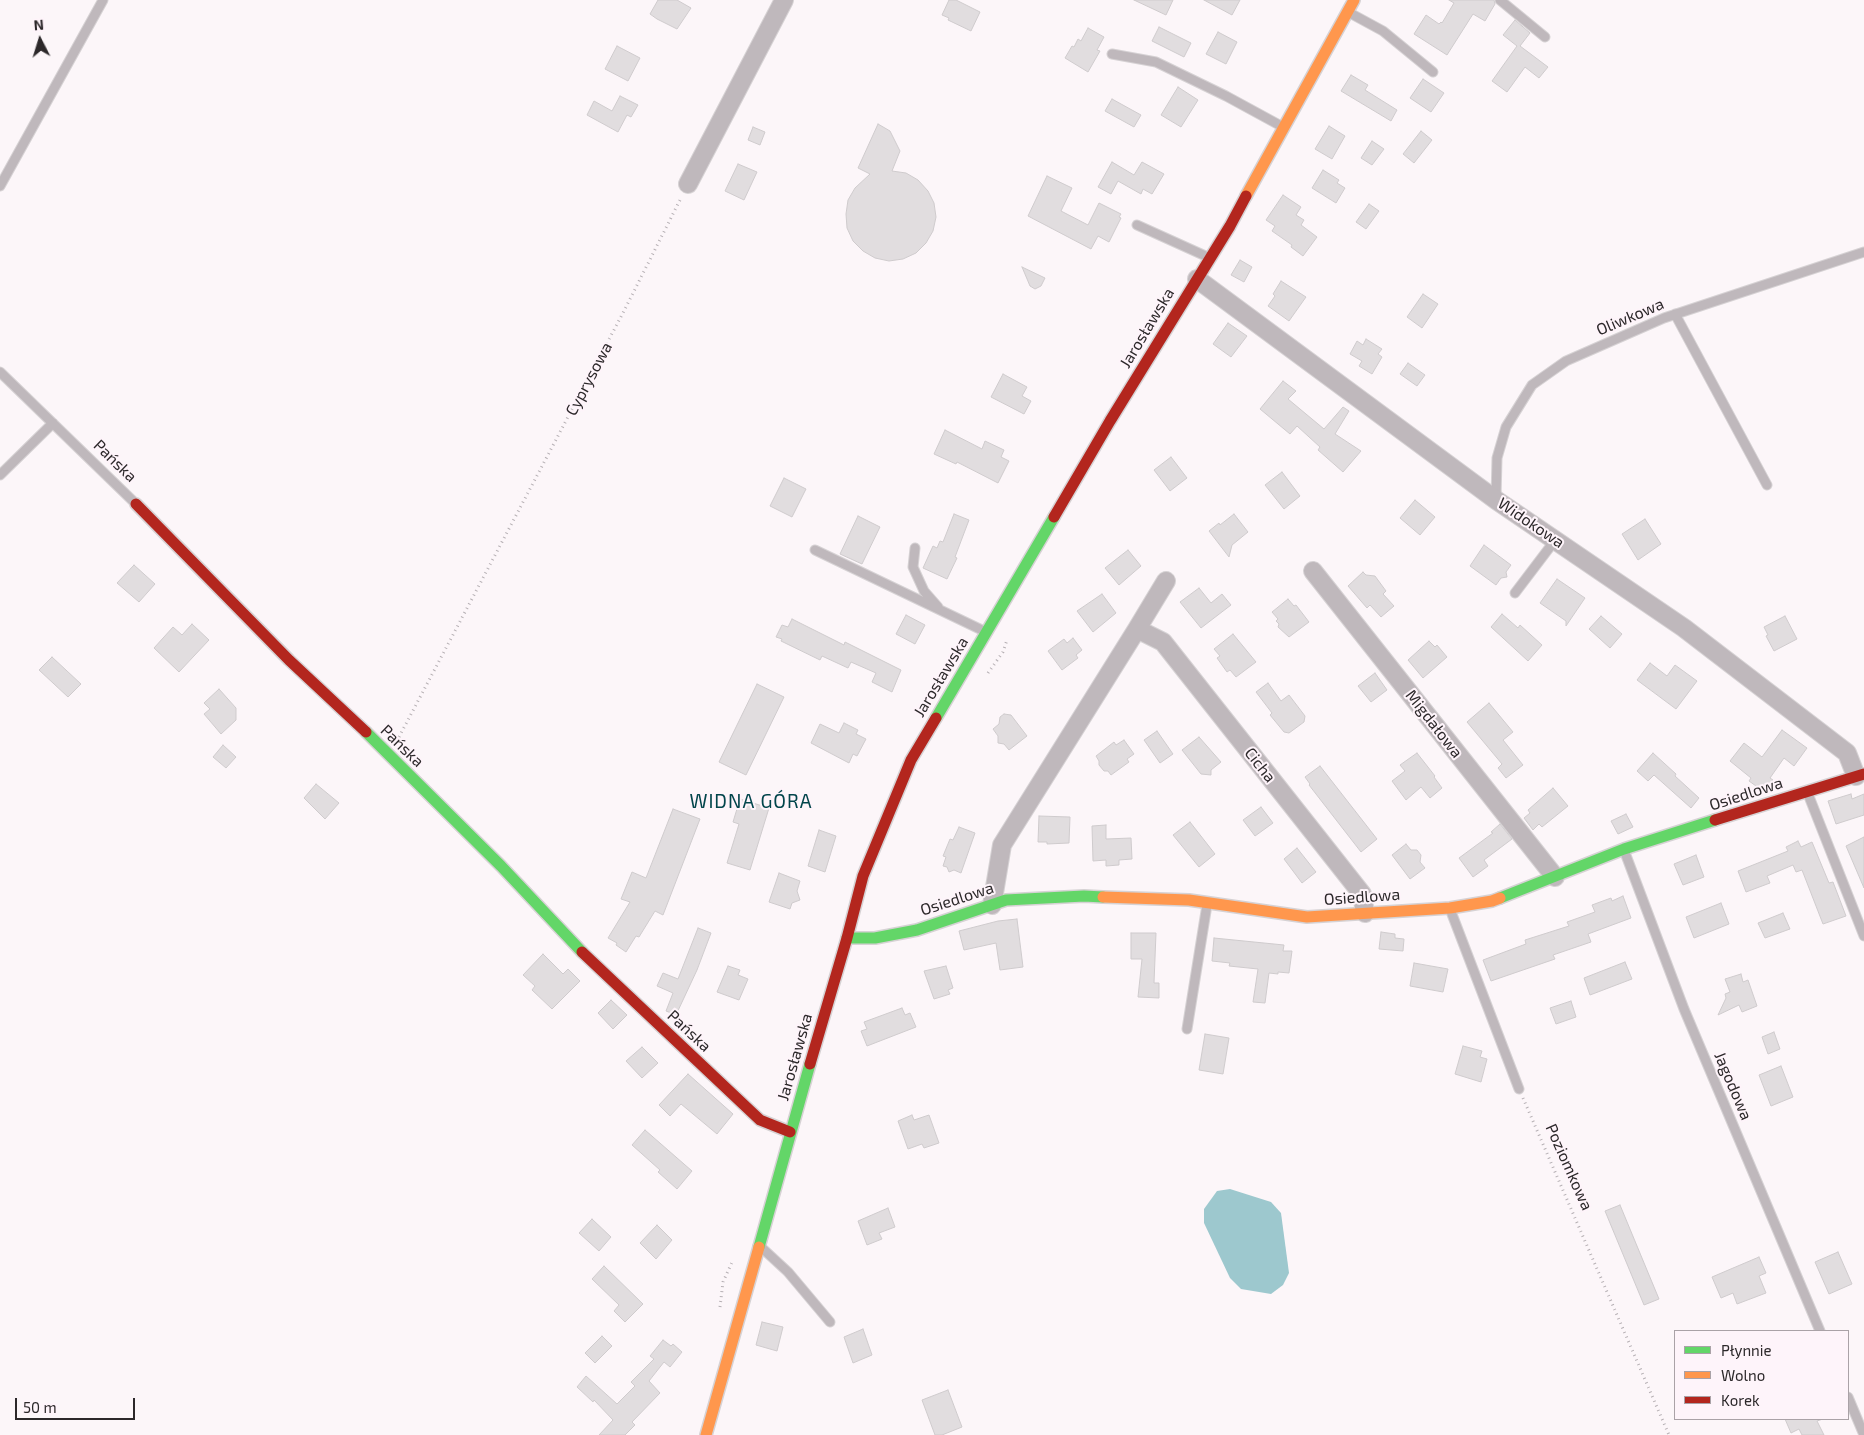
<!DOCTYPE html>
<meta charset="utf-8">
<style>
body{margin:0}
#map{position:relative;width:1864px;height:1435px;overflow:hidden;background:#fcf6f9;font-family:"Exo 2",sans-serif}
canvas{display:block}
.legend{position:absolute;left:1674px;top:1330px;width:175px;height:90px;box-sizing:border-box;background:#fef4fa;border:1px solid #aaa2a7;margin:0;padding:6px 9px;list-style:none;font-size:15px;color:#2c282a}
.legend li{display:flex;align-items:center;gap:10px;height:25px}
.legend b{width:25px;border:1px solid #aaa2a7}
.north{position:absolute;left:15px;top:15px;width:50px;height:50px;-webkit-text-stroke:4px #fef4fa;paint-order:stroke;rotate:355deg;font-size:14px;font-weight:700;line-height:20px;text-align:center;color:#2c282a}
.north::after{content:'';display:block;margin:auto;width:18px;height:22px;background:#2c282a;clip-path:polygon(50% 0,100% 100%,50% 72%,0 100%)}
.scale{position:absolute;left:15px;top:1398px;width:120px;height:22px;box-sizing:border-box;border:2px solid #2c282a;border-top:0;padding-left:6px;font-size:15px;line-height:18px;white-space:nowrap;color:#2c282a;-webkit-text-stroke:4px #fef4fa;paint-order:stroke}
</style>
<div id="map">
<canvas width="1864" height="1435"></canvas>
<ul class="legend">
<li><b style="height:6px;background:#63d668"></b>Płynnie</li>
<li><b style="height:6px;background:#ff974d"></b>Wolno</li>
<li><b style="height:6px;background:#b3261e"></b>Korek</li>
</ul>
<div class="north">N</div>
<div class="scale">50 m</div>
</div>
<script>
const ctx = document.querySelector('canvas').getContext('2d');
ctx.lineJoin = 'round';
function fillPath(path, color) {
  ctx.fillStyle = color;
  ctx.fill(path, 'evenodd');
}
function toPath(rows) {
  const path = new Path2D();
  for (const r of rows) {
    path.moveTo(r[0], r[1]);
    for (let i = 2; i < r.length; i += 2) path.lineTo(r[i], r[i + 1]);
  }
  return path;
}
function stroke(path, color, width, dash) {
  ctx.strokeStyle = color;
  ctx.lineWidth = width;
  ctx.lineCap = dash ? 'butt' : 'round';
  ctx.setLineDash(dash || []);
  ctx.stroke(path);
}
function write(font, color, halo, rows, align = 'center') {
  ctx.font = font + ' "Exo 2",sans-serif';
  ctx.lineWidth = 4;
  ctx.setLineDash([]);
  ctx.textBaseline = 'middle';
  ctx.strokeStyle = halo;
  ctx.fillStyle = color;
  for (const [text, x, y, turn = 0] of rows) {
    ctx.save();
    ctx.translate(x, y);
    ctx.rotate((+turn || 0) * Math.PI / 180);
    ctx.textAlign = isNaN(turn) ? turn : align;
    if (halo) ctx.strokeText(text, 0, 0);
    ctx.fillText(text, 0, 0);
    ctx.restore();
  }
}
fillPath(toPath([
 [1230,1189,1271,1202,1281,1213,1289,1273,1283,1285,1271,1294,1241,1289,1230,1278,1204,1223,1204,1209,1217,1191]
]), '#9dc8ce');
const building = toPath([
 [658,0,677,0,691,8,677,29,657,19,650,14,658,0],
 [949,0,956,0,980,12,971,31,948,20,949,18,942,15,949,0],
 [1134,0,1173,0,1166,15,1134,0],
 [1204,0,1240,0,1232,15,1204,0],
 [1449,0,1494,0,1495,4,1485,21,1473,14,1447,55,1414,34,1426,15,1439,24,1441,22,1442,23,1454,3,1449,0],
 [1515,20,1530,33,1520,46,1548,67,1539,78,1525,67,1507,92,1492,81,1517,46,1503,35,1515,20],
 [1159,27,1191,43,1184,57,1152,41,1159,27],
 [1088,28,1104,37,1097,50,1100,51,1088,72,1065,58,1072,46,1074,47,1078,39,1081,41,1088,28],
 [1218,32,1237,42,1226,64,1206,54,1218,32],
 [617,46,640,58,628,81,605,69,617,46],
 [1351,75,1368,85,1365,90,1397,110,1391,121,1341,91,1351,75],
 [1423,79,1444,93,1431,112,1410,98,1423,79],
 [1178,87,1198,100,1181,127,1161,115,1178,87],
 [620,96,638,105,631,117,627,115,618,132,587,115,594,101,612,111,620,96],
 [1112,99,1141,115,1134,127,1105,111,1112,99],
 [878,124,890,131,900,151,892,171,906,173,918,180,928,191,934,203,936,217,933,231,926,243,916,253,903,259,889,261,875,258,863,251,853,241,847,228,846,214,848,200,855,188,870,174,858,168,878,124],
 [1329,126,1345,136,1332,159,1315,149,1329,126],
 [753,127,765,132,760,145,748,140,753,127],
 [1421,131,1432,140,1414,163,1403,154,1421,131],
 [1372,141,1384,149,1372,165,1361,158,1372,141],
 [1112,162,1134,175,1142,162,1164,174,1152,194,1143,189,1141,194,1118,181,1111,194,1098,187,1112,162],
 [738,164,757,172,744,200,725,191,738,164],
 [1323,170,1339,180,1337,183,1345,188,1336,203,1312,188,1323,170],
 [1047,176,1072,188,1061,211,1088,225,1099,203,1121,214,1119,217,1121,218,1109,242,1098,236,1091,249,1028,216,1047,176],
 [1283,195,1301,207,1296,215,1304,220,1301,225,1317,237,1303,256,1291,247,1292,245,1272,231,1275,226,1266,220,1283,195],
 [1369,204,1379,211,1366,229,1356,222,1369,204],
 [1240,260,1252,267,1244,282,1231,275,1240,260],
 [1022,267,1045,278,1041,286,1035,289,1030,286,1022,267],
 [1281,281,1306,297,1289,321,1268,306,1275,296,1273,294,1281,281],
 [1423,294,1438,304,1422,328,1407,317,1423,294],
 [1228,323,1247,336,1231,357,1213,344,1228,323],
 [1366,339,1382,349,1378,354,1382,357,1372,374,1359,366,1362,361,1350,354,1357,341,1363,345,1366,339],
 [1408,363,1425,375,1417,386,1400,374,1408,363],
 [1003,374,1027,387,1022,396,1031,401,1024,414,991,397,1003,374],
 [1283,381,1296,391,1288,399,1324,429,1343,407,1349,411,1335,434,1361,451,1343,472,1318,450,1320,447,1297,426,1290,434,1260,409,1283,381],
 [945,430,982,449,985,441,1004,450,1001,457,1009,461,998,483,957,462,956,464,934,454,945,430],
 [1171,457,1187,478,1170,491,1154,470,1171,457],
 [1282,472,1300,496,1284,509,1265,485,1282,472],
 [784,478,806,489,792,517,770,506,784,478],
 [1415,500,1435,517,1420,535,1400,518,1415,500],
 [954,514,969,520,955,557,957,558,947,579,923,568,933,546,937,548,940,541,943,542,954,514],
 [1234,514,1248,532,1232,545,1229,557,1209,531,1219,523,1220,525,1234,514],
 [858,516,880,527,862,564,840,554,858,516],
 [1645,519,1661,544,1638,560,1622,534,1645,519],
 [1484,545,1511,565,1506,572,1507,577,1501,578,1496,585,1470,566,1484,545],
 [1128,550,1141,566,1119,585,1105,568,1128,550],
 [134,565,155,584,139,602,117,583,134,565],
 [1363,572,1366,575,1375,576,1386,591,1383,594,1394,606,1381,617,1370,605,1367,608,1348,586,1363,572],
 [1557,579,1585,598,1566,626,1566,621,1540,603,1557,579],
 [1199,588,1211,603,1222,594,1231,605,1201,628,1180,602,1199,588],
 [1102,594,1116,613,1093,632,1077,611,1102,594],
 [1288,599,1294,606,1296,605,1309,622,1289,637,1278,627,1279,624,1276,621,1278,619,1272,612,1288,599],
 [1502,614,1518,628,1520,625,1542,645,1528,661,1491,627,1502,614],
 [906,615,925,625,915,644,896,634,906,615],
 [1601,616,1622,634,1610,648,1589,629,1601,616],
 [1785,616,1797,639,1774,651,1766,636,1768,635,1764,627,1785,616],
 [792,619,844,645,845,642,901,670,892,692,872,682,876,673,851,662,848,668,822,656,820,660,781,641,782,639,776,637,782,625,788,627,792,619],
 [192,624,209,640,179,672,154,648,173,627,182,635,192,624],
 [1233,634,1256,662,1236,677,1230,670,1227,672,1217,658,1220,656,1214,649,1233,634],
 [1073,638,1082,650,1076,655,1078,658,1062,670,1048,651,1064,639,1067,643,1073,638],
 [1429,641,1435,647,1437,645,1447,657,1423,678,1408,660,1429,641],
 [52,657,81,684,68,697,39,670,52,657],
 [1650,663,1667,676,1675,665,1697,681,1676,709,1637,680,1650,663],
 [1375,673,1387,690,1371,702,1358,686,1375,673],
 [1268,683,1281,701,1289,695,1305,716,1304,722,1289,733,1284,732,1270,715,1272,713,1256,692,1268,683],
 [757,684,784,697,746,775,719,762,757,684],
 [219,689,236,708,236,720,221,734,204,714,210,709,204,703,219,689],
 [1489,703,1513,732,1503,740,1523,765,1506,778,1498,768,1502,764,1467,722,1489,703],
 [1004,714,1011,715,1027,736,1009,750,1004,744,998,743,998,736,993,729,999,724,1000,717,1004,714],
 [844,723,858,730,856,734,866,739,857,756,853,754,849,763,811,743,820,724,839,733,844,723],
 [1782,730,1807,748,1794,766,1784,758,1770,778,1773,780,1766,790,1763,791,1749,781,1751,778,1730,761,1744,743,1762,757,1782,730],
 [1157,731,1173,754,1160,763,1144,740,1157,731],
 [1199,737,1221,762,1211,770,1211,775,1201,774,1182,750,1199,737],
 [1124,740,1134,754,1127,759,1129,762,1111,775,1108,771,1104,771,1099,765,1099,761,1096,756,1114,742,1116,745,1124,740],
 [223,745,236,757,226,768,213,757,223,745],
 [1417,753,1435,776,1434,777,1442,788,1430,798,1421,787,1406,800,1392,781,1405,771,1400,765,1417,753],
 [1653,753,1676,774,1675,776,1699,798,1691,808,1654,775,1648,781,1637,771,1653,753],
 [1320,766,1377,839,1361,852,1309,785,1310,784,1305,777,1320,766],
 [316,784,339,803,325,819,304,798,316,784],
 [1553,788,1568,806,1542,827,1539,824,1533,830,1524,818,1530,813,1528,810,1553,788],
 [1851,794,1852,799,1864,794,1864,815,1836,824,1828,801,1851,794],
 [740,799,769,808,750,870,727,863,739,824,733,822,740,799],
 [1261,807,1273,823,1255,836,1243,820,1261,807],
 [673,809,700,819,663,915,655,911,639,937,636,936,626,952,616,945,617,943,608,938,630,902,621,899,632,872,646,878,673,809],
 [1626,814,1633,827,1618,834,1611,821,1626,814],
 [1039,816,1070,817,1069,843,1047,844,1047,842,1038,842,1039,816],
 [1190,822,1215,854,1199,867,1173,835,1190,822],
 [1500,824,1512,839,1484,860,1488,866,1473,877,1459,858,1493,833,1491,832,1500,824],
 [1106,825,1106,839,1131,838,1132,859,1119,860,1119,865,1106,866,1106,860,1093,861,1092,826,1106,825],
 [959,827,975,833,961,873,954,870,949,872,947,867,943,866,946,857,943,856,950,839,953,840,959,827],
 [819,830,836,836,825,872,808,866,819,830],
 [1864,837,1864,888,1846,846,1864,837],
 [1798,841,1801,847,1812,842,1829,883,1833,882,1846,916,1823,924,1802,870,1796,872,1793,865,1767,876,1770,883,1746,892,1738,871,1788,851,1786,847,1798,841],
 [1406,844,1411,850,1417,850,1421,855,1420,862,1425,868,1410,879,1392,855,1406,844],
 [1297,848,1316,872,1302,883,1284,859,1297,848],
 [1696,855,1704,877,1683,885,1674,864,1696,855],
 [779,873,800,881,797,891,800,900,792,903,790,909,769,902,779,873],
 [1623,896,1631,918,1588,934,1591,942,1553,955,1555,959,1491,981,1483,960,1526,944,1525,940,1569,926,1567,922,1595,912,1592,905,1611,898,1612,901,1623,896],
 [1721,903,1729,924,1694,938,1686,917,1721,903],
 [1783,913,1790,929,1765,938,1758,923,1783,913],
 [1017,919,1023,967,1000,970,996,943,964,950,959,931,998,921,1017,919],
 [698,928,711,933,697,970,676,1015,666,1011,673,993,657,986,663,973,678,979,698,928],
 [1381,932,1395,934,1395,938,1404,939,1403,951,1379,949,1381,932],
 [1131,933,1156,933,1154,983,1159,983,1159,998,1138,997,1142,959,1131,959,1131,933],
 [1214,938,1284,945,1283,951,1292,951,1289,973,1278,972,1278,974,1269,973,1265,1003,1253,1002,1258,969,1229,966,1230,963,1212,961,1214,938],
 [543,954,563,974,568,969,580,981,552,1009,532,990,535,986,523,975,543,954],
 [1625,962,1632,979,1590,995,1584,978,1625,962],
 [1414,963,1448,969,1443,992,1410,986,1414,963],
 [728,966,740,970,738,975,748,979,739,1000,717,992,728,966],
 [946,966,953,988,948,990,950,994,934,999,924,971,946,966],
 [1741,974,1743,982,1748,980,1757,1006,1742,1012,1739,1005,1718,1015,1726,998,1725,994,1730,992,1725,979,1741,974],
 [611,1000,627,1015,613,1029,598,1013,611,1000],
 [1571,1001,1576,1017,1556,1024,1550,1008,1571,1001],
 [902,1008,905,1015,910,1013,916,1027,867,1046,861,1031,867,1029,864,1022,902,1008],
 [1774,1032,1780,1049,1768,1054,1762,1037,1774,1032],
 [1205,1034,1229,1038,1223,1074,1199,1070,1205,1034],
 [1463,1046,1482,1051,1480,1057,1487,1059,1481,1082,1455,1074,1463,1046],
 [642,1047,658,1063,642,1078,626,1061,642,1047],
 [1781,1066,1793,1097,1771,1106,1759,1075,1781,1066],
 [688,1074,733,1114,717,1134,681,1104,670,1116,659,1105,688,1074],
 [912,1115,914,1120,929,1115,939,1143,924,1148,922,1144,908,1149,898,1121,912,1115],
 [645,1130,692,1171,677,1189,658,1172,660,1170,632,1145,645,1130],
 [1620,1205,1659,1299,1644,1305,1605,1211,1620,1205],
 [888,1208,895,1227,879,1233,882,1239,867,1245,858,1221,888,1208],
 [592,1219,611,1237,599,1251,579,1233,592,1219],
 [657,1225,672,1240,656,1259,640,1243,657,1225],
 [1838,1252,1852,1284,1829,1294,1815,1262,1838,1252],
 [1759,1257,1766,1273,1759,1276,1766,1293,1737,1304,1733,1293,1721,1298,1712,1277,1759,1257],
 [604,1266,643,1304,625,1322,614,1311,619,1305,592,1279,604,1266],
 [762,1322,783,1327,777,1351,756,1345,762,1322],
 [863,1329,872,1355,853,1363,844,1337,863,1329],
 [602,1336,612,1346,595,1363,585,1353,602,1336],
 [663,1340,671,1346,673,1344,682,1352,670,1367,664,1362,649,1381,660,1393,632,1422,635,1425,625,1435,599,1435,613,1420,594,1400,593,1402,577,1387,586,1376,617,1404,635,1386,631,1382,654,1359,650,1356,663,1340],
 [948,1390,962,1427,942,1435,935,1435,922,1400,948,1390],
 [1785,1419,1823,1419,1817,1421,1824,1435,1802,1435,1799,1429,1791,1433,1785,1419]
]);
fillPath(building, '#e1dddf');
stroke(building, '#cfcbcd', 1);
const lane = toPath([
 [1500,0,1545,37],
 [1348,12,1383,31,1433,72],
 [1112,54,1156,62,1226,96,1283,127],
 [0,186,103,0],
 [1137,225,1210,258],
 [1675,314,1767,485],
 [0,372,134,502],
 [0,475,53,423],
 [1496,499,1497,458,1506,427,1532,385,1566,361,1664,318,1864,252],
 [915,548,913,567,924,591,938,607],
 [815,550,986,632],
 [1515,593,1556,539],
 [1808,794,1864,936],
 [1624,850,1684,1009,1820,1331],
 [1450,909,1519,1089],
 [1187,1029,1207,905],
 [762,1248,788,1272,830,1322],
 [1848,1397,1864,1435]
]);
const street = toPath([
 [688,184,784,0],
 [1197,279,1496,500,1684,628,1847,753,1856,776],
 [1313,571,1555,877],
 [1137,629,1163,642,1362,894,1365,913],
 [992,905,1002,845,1137,629,1166,581]
]);
const fast = toPath([
 [936,718,1054,517],
 [366,732,501,866,582,952],
 [1500,898,1624,849,1715,820],
 [847,938,875,938,917,930,1006,900,1084,896,1103,897],
 [759,1247,810,1064]
]);
const slow = toPath([
 [1246,196,1354,0],
 [1103,897,1189,900,1307,917,1450,908,1492,901,1500,898],
 [706,1435,759,1247]
]);
const jam = toPath([
 [136,504,289,660,366,732],
 [1054,517,1110,421,1230,226,1246,196],
 [1715,820,1864,774],
 [582,952,760,1120,790,1132],
 [810,1064,847,938,863,876,911,760,936,718]
]);
stroke(lane, '#d6d2d4', 11);
stroke(street, '#d6d2d4', 20);
stroke(fast, '#d6d2d4', 14);
stroke(slow, '#d6d2d4', 14);
stroke(jam, '#d6d2d4', 14);
stroke(toPath([
 [988,673,1003,652,1007,640],
 [399,737,625,309,681,198],
 [1523,1098,1669,1435],
 [720,1307,723,1282,733,1260]
]), '#b6b0b4', 3, [1, 4]);
stroke(lane, '#bfb8bc', 9);
stroke(street, '#bfb8bc', 18);
stroke(fast, '#63d668', 11);
stroke(slow, '#ff974d', 11);
stroke(jam, '#b3261e', 11);
write('16px', '#2c282a', '#fef4fa', [
 ["Oliwkowa",1630,317,-23],
 ["Jarosławska",1147,328,-59],
 ["Cyprysowa",589,379,-62],
 ["Pańska",115,461,44],
 ["Widokowa",1531,523,34],
 ["Jarosławska",941,677,-59],
 ["Migdałowa",1434,724,52],
 ["Pańska",402,746,44],
 ["Cicha",1260,765,52],
 ["Osiedlowa",1746,794,-18],
 ["Osiedlowa",1362,897,-4],
 ["Osiedlowa",957,899,-18],
 ["Pańska",689,1031,43],
 ["Jarosławska",795,1057,-74],
 ["Jagodowa",1733,1086,67],
 ["Poziomkowa",1569,1167,66]
]);
ctx.letterSpacing = '1px';
write('19px', '#02454b', '#fef4fa', [
 ["WIDNA GÓRA",751,802]
]);
ctx.letterSpacing = '0px';
</script>
